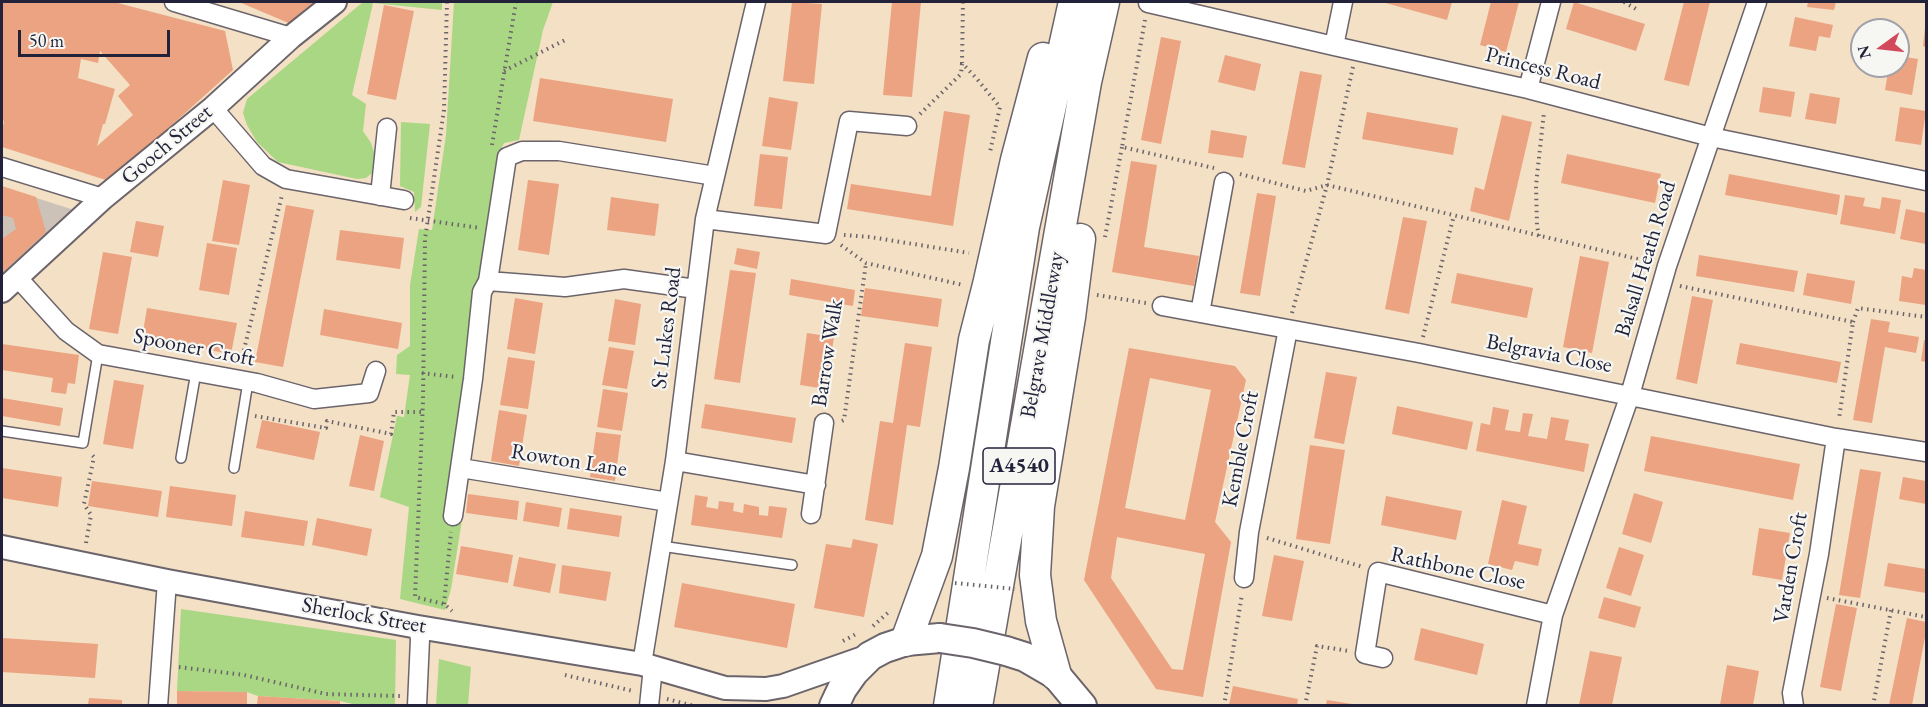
<!DOCTYPE html>
<style>
body{margin:0}
#map{position:relative;width:1928px;height:707px;overflow:hidden;background:#f3e0c5;font-family:"EB Garamond",serif}
canvas{display:block}
.frame{position:absolute;inset:0;border:3px solid #22223b;pointer-events:none}
.north{position:absolute;left:1850px;top:18px;width:60px;height:60px;box-sizing:border-box;background:#f6f6f2;border:2px solid #a1a1a9;border-radius:50%;rotate:255deg;font-size:16px;font-weight:700;line-height:24px;text-align:center;color:#22223b}
.north::after{content:'';display:block;margin:auto;width:21px;height:27px;background:#d1495b;clip-path:polygon(50% 0,100% 100%,50% 72%,0 100%)}
.scale{position:absolute;left:18px;top:30px;width:152px;height:27px;box-sizing:border-box;border:3px solid #22223b;border-top:0;padding-left:8px;font-size:18px;line-height:21px;white-space:nowrap;color:#22223b;-webkit-text-stroke:4px #f6f6f2;paint-order:stroke}
</style>
<div id="map">
<canvas width="1928" height="707"></canvas>
<div class="frame"></div>
<div class="north">N</div>
<div class="scale">50 m</div>
</div>
<script>
const ctx = document.querySelector('canvas').getContext('2d');
ctx.lineJoin = 'round';
function fillPath(path, color) {
  ctx.fillStyle = color;
  ctx.fill(path, 'evenodd');
}
function toPath(rows) {
  const path = new Path2D();
  for (const r of rows) {
    path.moveTo(r[0], r[1]);
    for (let i = 2; i < r.length; i += 2) path.lineTo(r[i], r[i + 1]);
  }
  return path;
}
function stroke(path, color, width, dash) {
  ctx.strokeStyle = color;
  ctx.lineWidth = width;
  ctx.lineCap = dash ? 'butt' : 'round';
  ctx.setLineDash(dash || []);
  ctx.stroke(path);
}
function write(font, color, halo, rows, align = 'center') {
  ctx.font = font + ' "EB Garamond",serif';
  ctx.lineWidth = 4.5;
  ctx.setLineDash([]);
  ctx.textBaseline = 'middle';
  ctx.strokeStyle = halo;
  ctx.fillStyle = color;
  for (const [text, x, y, turn = 0] of rows) {
    ctx.save();
    ctx.translate(x, y);
    ctx.rotate((+turn || 0) * Math.PI / 180);
    ctx.textAlign = isNaN(turn) ? turn : align;
    if (halo) ctx.strokeText(text, 0, 0);
    ctx.fillText(text, 0, 0);
    ctx.restore();
  }
}
fillPath(toPath([
 [2,187,74,210,2,275]
]), '#ccc2b8');
fillPath(toPath([
 [363,2,442,2,442,10,373,3,352,95,366,104,363,131,371,143,375,155,372,173,366,178,357,179,278,162,257,142,247,125,243,113,247,99],
 [454,2,553,2,543,30,519,140,504,143,499,153,477,293,445,517,462,520,451,589,445,610,400,599,409,507,380,497,397,416,404,417,410,375,396,374,397,355,410,346,410,285,419,229,432,230,446,135],
 [401,122,430,124,421,207,415,212,414,192,400,186],
 [181,609,396,640,395,705,357,705,340,701,258,696,247,692,177,691],
 [439,659,471,667,468,705,436,705]
]), '#a9d784');
fillPath(toPath([
 [2,2,114,2,225,31,233,70,154,141,106,180,2,147,2,131,4,121,2,120],
 [100,51,130,85,118,96,133,115,97,146,103,124,105,124,115,89,78,78,81,59,98,63],
 [239,2,318,2,291,24],
 [792,2,822,4,814,84,783,81],
 [892,2,921,2,912,97,883,95],
 [1382,2,1452,2,1447,20],
 [1491,2,1519,2,1506,52,1480,45],
 [1574,2,1645,24,1636,51,1566,29],
 [1684,2,1710,2,1689,86,1664,80],
 [1808,2,1836,2,1834,10,1807,7],
 [384,5,414,11,396,100,367,94],
 [1795,17,1833,25,1830,38,1819,36,1816,51,1789,46],
 [1925,28,1926,28,1926,47,1923,46],
 [1161,37,1181,41,1161,144,1141,140],
 [1225,55,1261,64,1255,91,1218,82],
 [1898,56,1918,59,1912,95,1885,90,1889,66,1898,66],
 [1300,71,1322,75,1305,168,1282,164],
 [540,78,673,99,666,142,533,121],
 [1763,87,1795,92,1791,117,1759,112],
 [1810,93,1840,98,1836,124,1805,119],
 [769,97,798,102,791,150,762,146],
 [1900,107,1926,111,1921,145,1895,141],
 [944,111,970,115,953,226,847,209,851,184,931,196],
 [1367,112,1458,128,1453,155,1362,139],
 [1502,115,1532,122,1509,221,1470,211,1475,187,1484,190],
 [1211,130,1247,136,1243,158,1208,153],
 [760,154,788,157,782,209,754,206],
 [1567,154,1661,174,1655,203,1561,183],
 [1131,161,1157,165,1144,247,1199,256,1194,286,1112,272],
 [1729,174,1840,195,1837,215,1725,195],
 [223,180,250,185,239,245,212,241],
 [528,180,559,184,549,255,518,250],
 [2,186,36,197,46,232,2,273,2,239,16,229,13,218,2,215],
 [1257,193,1276,196,1260,296,1240,293],
 [1845,195,1865,198,1863,206,1880,209,1882,197,1901,200,1895,234,1840,224],
 [611,197,659,204,655,236,607,230],
 [286,205,314,210,283,367,255,362],
 [1906,209,1926,213,1926,244,1900,239],
 [1403,217,1427,221,1409,314,1385,309],
 [136,221,164,226,158,257,130,252],
 [340,230,404,238,400,269,336,260],
 [207,243,237,248,229,295,199,290],
 [737,248,760,252,757,269,734,264],
 [103,252,132,257,118,334,89,329],
 [1699,255,1798,271,1794,292,1696,276],
 [1580,256,1609,262,1592,353,1563,347],
 [1914,268,1926,270,1926,305,1899,301,1902,276,1912,278],
 [730,270,756,273,740,383,714,379],
 [1457,273,1533,288,1527,318,1451,303],
 [1807,273,1855,281,1851,304,1803,295],
 [791,279,855,290,853,306,789,295],
 [865,288,942,299,938,327,861,316],
 [1692,296,1713,300,1697,384,1676,379],
 [515,298,543,303,535,354,507,349],
 [615,299,641,304,635,345,608,341],
 [147,308,237,323,231,354,142,338],
 [324,309,402,323,398,349,320,335],
 [1871,319,1890,322,1888,332,1919,337,1916,353,1885,347,1872,423,1853,420],
 [807,333,834,337,826,389,800,385],
 [1924,340,1926,340,1926,362,1921,361],
 [905,343,932,347,920,427,907,425,893,525,865,520,880,421,893,423],
 [1740,343,1841,362,1837,383,1736,364],
 [2,344,79,355,75,384,68,383,66,394,51,392,53,378,2,370],
 [609,347,634,351,627,389,602,385],
 [1129,348,1235,366,1246,380,1215,522,1231,542,1203,697,1156,689,1084,580],
 [1150,378,1211,390,1185,520,1125,508],
 [1117,537,1205,554,1183,670,1172,669,1111,578],
 [508,357,535,361,528,409,500,405],
 [1326,372,1357,377,1344,444,1314,438],
 [114,380,144,385,133,449,103,444],
 [603,389,628,393,622,431,597,427],
 [2,398,63,408,60,426,2,416],
 [705,404,796,418,792,443,701,428],
 [1397,406,1473,422,1467,450,1392,434],
 [1493,407,1509,410,1505,430,1520,432,1523,413,1533,414,1528,436,1547,439,1551,417,1569,420,1565,440,1589,444,1584,472,1476,451,1481,423,1490,425],
 [499,410,527,415,519,466,491,461],
 [262,420,320,432,314,460,256,448],
 [596,432,621,435,615,481,590,477],
 [360,435,384,441,374,491,349,486],
 [1651,436,1800,464,1793,500,1644,471],
 [1310,445,1345,450,1330,544,1296,539],
 [2,468,62,477,58,507,2,498],
 [1860,469,1881,472,1860,598,1839,595],
 [1903,477,1926,481,1926,504,1899,499],
 [92,481,162,491,158,517,88,506],
 [170,486,236,495,232,526,166,517],
 [1634,493,1663,502,1651,543,1622,534],
 [468,494,519,501,517,520,466,513],
 [695,495,708,497,706,507,718,509,719,501,734,503,733,511,743,513,744,504,759,507,759,515,768,516,769,506,787,508,782,538,691,525],
 [1386,496,1462,511,1456,540,1381,525],
 [1502,500,1527,506,1518,544,1542,549,1538,566,1515,561,1512,570,1488,564],
 [526,502,562,508,559,527,523,521],
 [570,508,622,516,619,537,567,529],
 [245,511,308,521,304,546,241,537],
 [317,518,372,529,367,556,312,545],
 [1759,528,1790,533,1782,580,1752,575],
 [853,539,878,544,864,617,814,608,826,544,851,548],
 [461,546,513,555,508,583,456,574],
 [1619,547,1644,555,1631,596,1606,588],
 [1274,555,1304,561,1292,621,1262,616],
 [519,557,556,564,550,593,513,586],
 [1888,563,1926,569,1926,593,1884,586],
 [562,565,611,572,606,601,559,593],
 [682,583,795,604,787,648,674,627],
 [1604,597,1641,607,1635,628,1598,618],
 [1836,604,1857,608,1841,691,1820,687],
 [1907,618,1926,622,1926,632,1912,705,1889,705],
 [1421,628,1484,644,1477,675,1414,660],
 [2,638,98,644,95,678,2,672],
 [1590,651,1622,657,1612,705,1579,705],
 [1727,665,1759,671,1753,705,1720,705],
 [1233,686,1298,699,1297,705,1229,705],
 [177,691,247,692,247,705,177,705],
 [258,696,340,701,340,705,257,705],
 [89,698,122,700,122,705,88,705],
 [1327,700,1352,704,1352,705,1326,705]
]), '#eba381');
const service = toPath([
 [2,431,83,443,98,354],
 [181,458,196,372],
 [234,468,248,382],
 [661,546,792,565]
]);
const minor = toPath([
 [174,2,291,37],
 [1148,3,1334,46,1528,89,1711,137,1926,181],
 [1334,46,1343,2],
 [1528,89,1551,2],
 [213,108,263,166,286,179,404,200],
 [2,167,103,198],
 [380,196,387,128],
 [705,219,826,234,849,121,907,126],
 [17,277,66,331,98,354,257,383,314,399,369,393,376,371],
 [488,281,565,287,624,279,696,289],
 [1162,306,1419,353,1836,438,1926,452],
 [1200,313,1224,182],
 [675,461,816,485],
 [461,468,668,502],
 [811,514,824,423],
 [453,516,473,379,482,292,488,281,507,157,522,151,559,151,715,176],
 [1244,578,1249,532,1288,329],
 [1383,658,1365,654,1378,572,1553,615],
 [642,664,675,461,705,219,756,2],
 [158,706,167,581],
 [417,706,420,639,418,627],
 [649,706,653,667],
 [1536,706,1553,615,1630,395,1667,266,1757,2],
 [1794,706,1792,693,1819,554,1836,438]
]);
const tertiary = toPath([
 [2,291,103,198,213,108,291,37,335,2],
 [2,547,167,581,418,627,642,664,725,688,766,689,783,686,869,656]
]);
const primary = toPath([
 [1006,651,1025,657,1056,675,1082,706],
 [834,706,842,689,854,672,870,656,885,648,906,641,940,638]
]);
const trunk = toPath([
 [906,641,937,556,954,468,974,340,988,285,1016,160,1043,58],
 [1056,675,1041,621,1035,575,1039,506,1070,317,1080,239],
 [949,706,1024,227,1074,2],
 [977,706,1086,82,1104,2]
]);
stroke(service, '#6b646b', 12);
stroke(minor, '#6b646b', 21);
stroke(tertiary, '#6b646b', 26);
stroke(primary, '#6b646b', 32);
stroke(trunk, '#6b646b', 33);
stroke(toPath([
 [447,2,444,110,425,239,423,401,415,597,444,604,452,611],
 [963,2,962,63,977,79,1000,107,990,152],
 [1624,2,1636,9],
 [1145,20,1122,147,1214,168],
 [504,71,567,39],
 [920,114,961,74,962,64],
 [492,145,516,2],
 [1240,174,1306,191,1327,185,1650,262],
 [410,218,480,228],
 [844,235,870,237,969,253],
 [1539,236,1537,226,1536,185,1544,112],
 [1105,237,1122,147],
 [841,245,866,263,963,285],
 [1680,286,1853,322,1839,419],
 [1097,295,1146,303],
 [1292,313,1327,185,1353,67],
 [1853,322,1858,308,1926,317],
 [1423,337,1454,215],
 [241,362,282,195],
 [422,373,455,377],
 [255,416,326,428,327,421,391,434,394,412,422,412],
 [842,421,844,420,866,263],
 [1267,538,1363,567],
 [86,543,91,515,84,504,94,457,90,453],
 [1827,598,1926,617],
 [444,604,451,532],
 [873,626,890,611],
 [843,641,858,633],
 [179,667,244,675,326,694,400,696],
 [565,675,633,691],
 [667,699,694,706],
 [1224,706,1242,594],
 [1305,706,1317,646,1349,651],
 [1873,706,1891,610]
]), '#6b646b', 4, [1.5, 4.5]);
stroke(service, '#fff', 9);
stroke(minor, '#fff', 18);
stroke(tertiary, '#fff', 22);
stroke(primary, '#fff', 28);
stroke(trunk, '#fff', 30);
const primaryBridge = toPath([
 [940,638,973,643,1006,651]
]);
stroke(primaryBridge, '#6b646b', 32, []);
stroke(toPath([
 [955,583,1015,589]
]), '#6b646b', 4, [1.5, 4.5]);
stroke(primaryBridge, '#fff', 28);
for (const [x, y, w] of [
 [1019,466,72]
]) {
  const box = new Path2D();
  box.roundRect(x - w / 2, y - 18, w, 36, 4.5);
  ctx.fillStyle = '#f6f6f2';
  ctx.fill(box);
  stroke(box, '#22223b', 1.5);
}
write('bold 21px', '#22223b', null, [
 ["A4540",1019,466]
]);
write('22px', '#22223b', '#f6f6f2', [
 ["Princess Road",1543,69,14],
 ["Gooch Street",167,145,-40],
 ["Balsall Heath Road",1646,259,-73],
 ["St Lukes Road",667,328,-83],
 ["Belgrave Middleway",1043,335,-80],
 ["Spooner Croft",194,348,11],
 ["Barrow Walk",828,353,-81],
 ["Belgravia Close",1549,354,11],
 ["Kemble Croft",1241,449,-79],
 ["Rowton Lane",569,461,9],
 ["Varden Croft",1791,568,-80],
 ["Rathbone Close",1458,569,12],
 ["Sherlock Street",364,616,10]
]);
</script>
